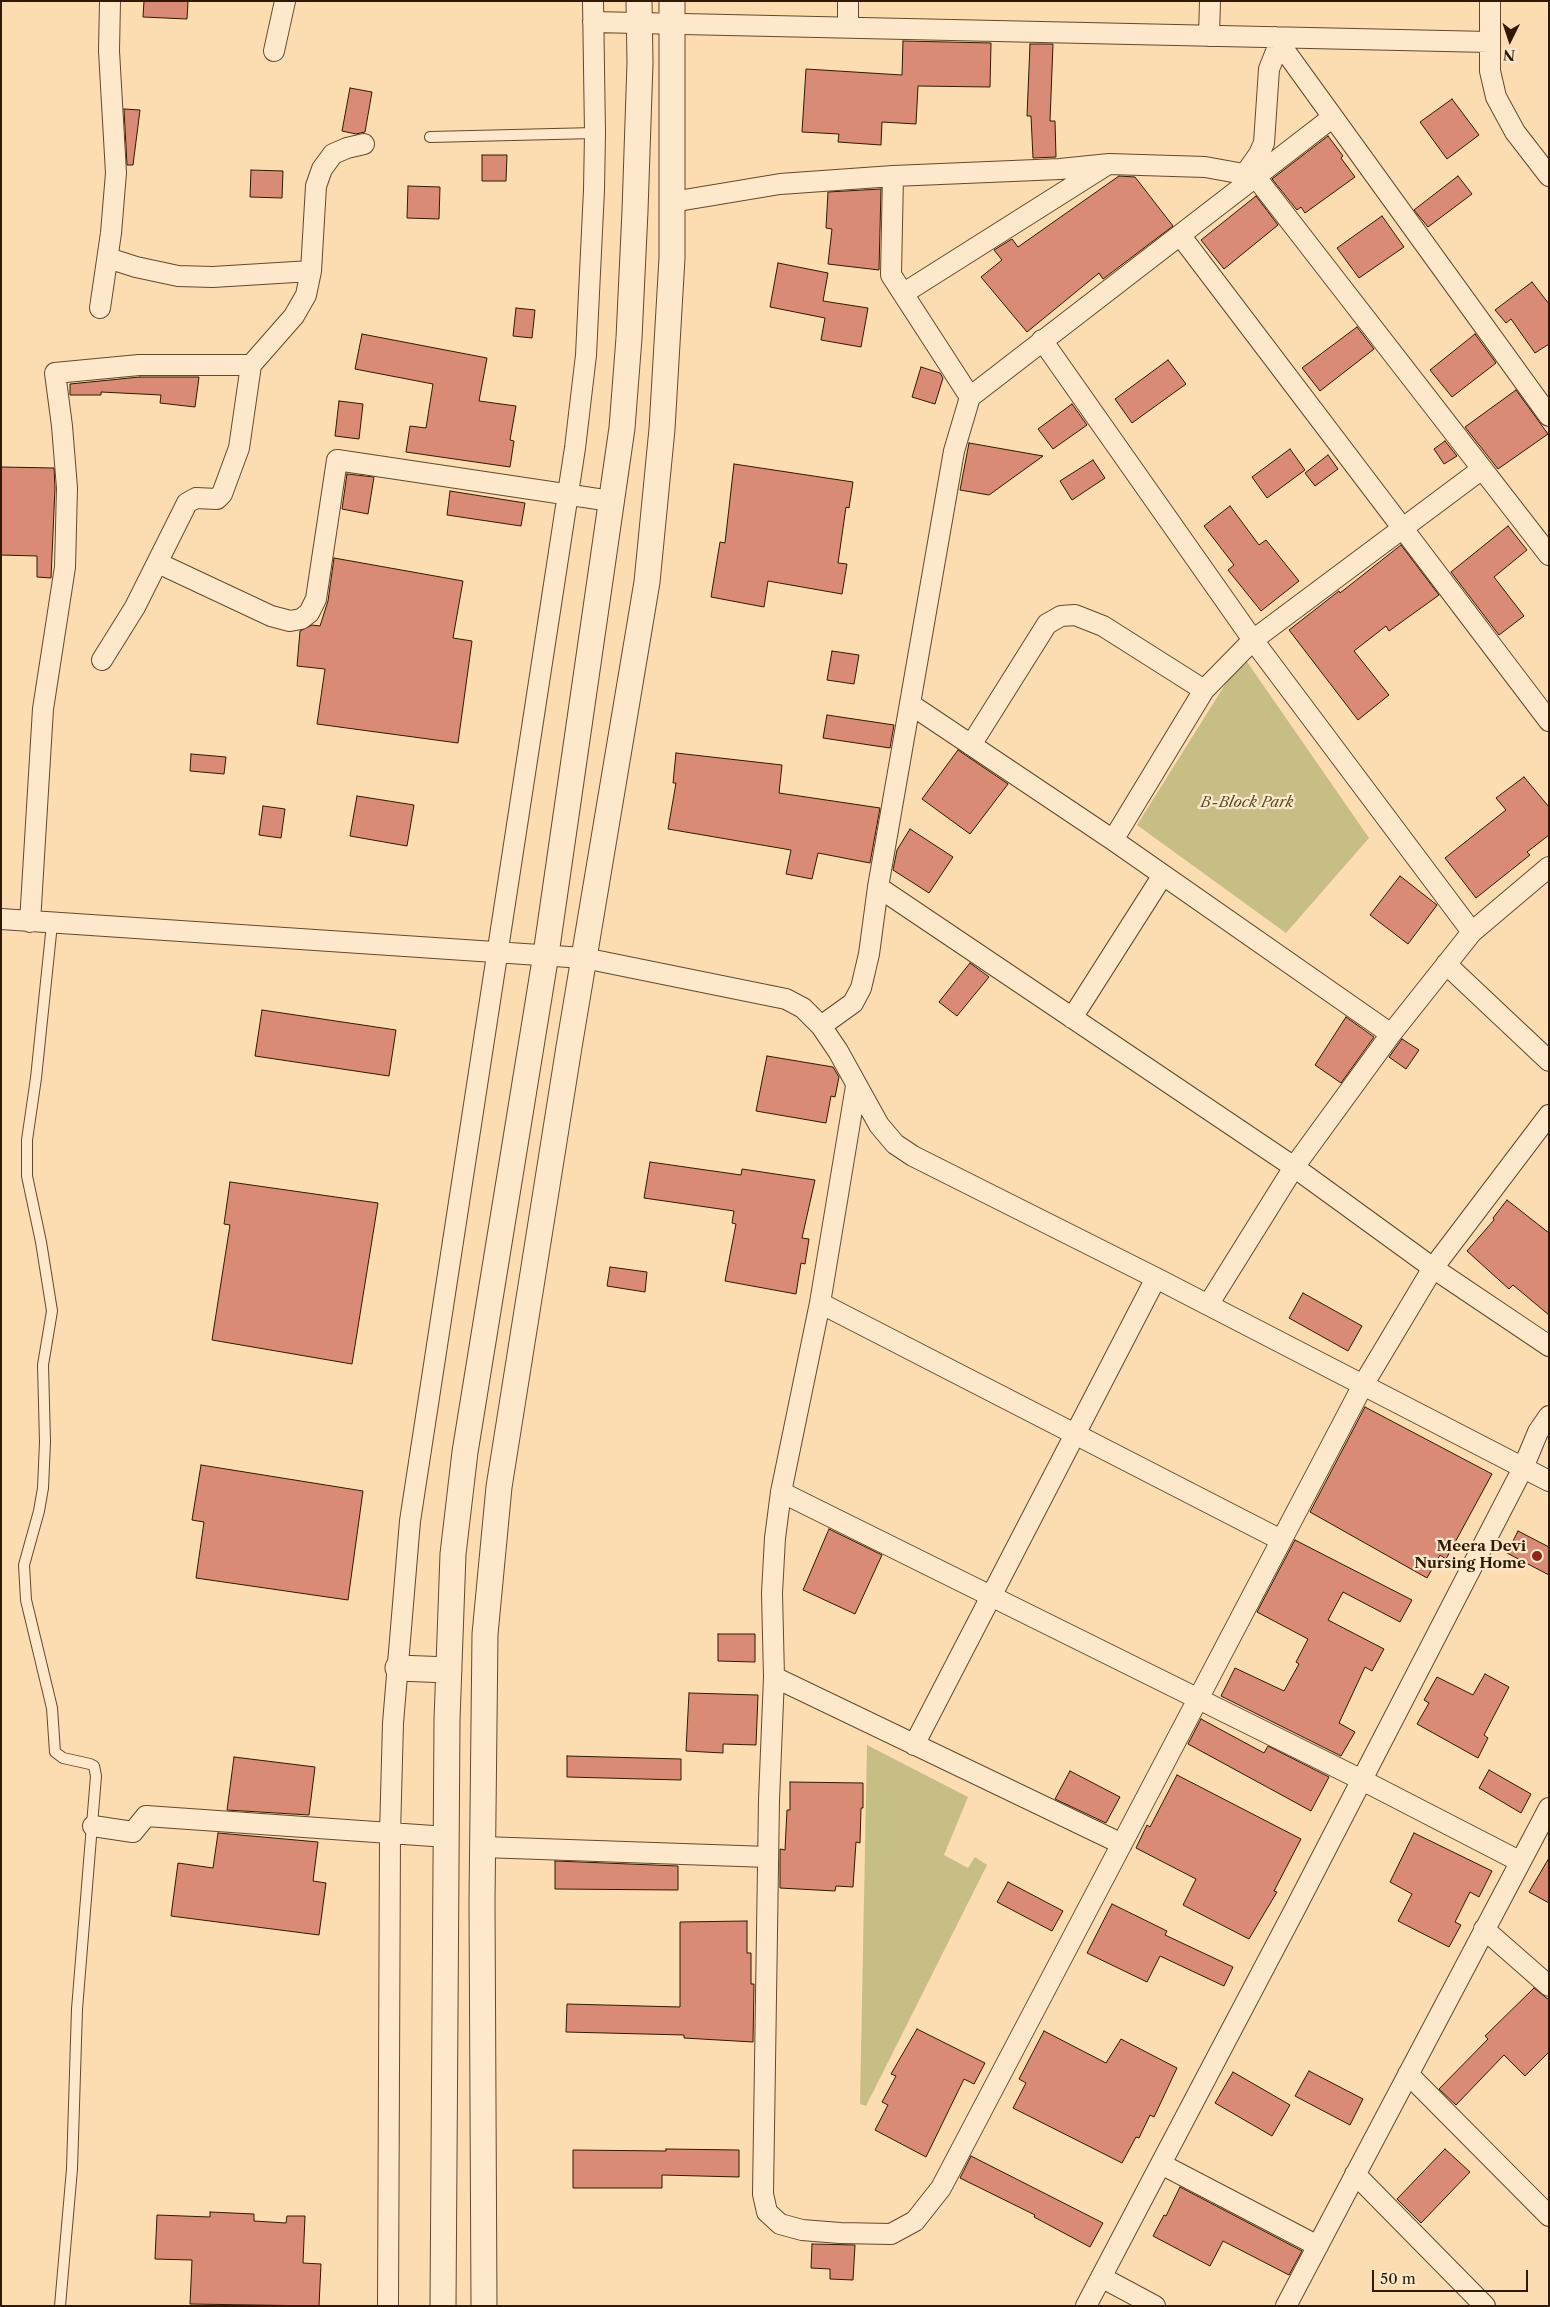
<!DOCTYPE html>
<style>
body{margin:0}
#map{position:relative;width:1550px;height:2307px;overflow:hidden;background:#fcdcb1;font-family:"Libre Caslon Text",serif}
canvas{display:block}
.frame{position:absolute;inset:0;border:2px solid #311900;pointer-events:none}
.north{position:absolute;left:1485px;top:15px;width:50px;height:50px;-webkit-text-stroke:4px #fde8cc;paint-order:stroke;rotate:184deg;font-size:14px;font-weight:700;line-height:20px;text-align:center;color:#311900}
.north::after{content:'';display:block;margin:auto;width:18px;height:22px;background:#311900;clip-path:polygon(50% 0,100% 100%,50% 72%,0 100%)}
.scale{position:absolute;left:1372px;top:2270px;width:156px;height:22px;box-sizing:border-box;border:2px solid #311900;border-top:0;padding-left:6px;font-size:15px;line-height:18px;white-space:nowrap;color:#311900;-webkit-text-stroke:4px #fde8cc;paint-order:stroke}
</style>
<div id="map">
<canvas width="1550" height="2307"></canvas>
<div class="frame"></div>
<div class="north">N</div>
<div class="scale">50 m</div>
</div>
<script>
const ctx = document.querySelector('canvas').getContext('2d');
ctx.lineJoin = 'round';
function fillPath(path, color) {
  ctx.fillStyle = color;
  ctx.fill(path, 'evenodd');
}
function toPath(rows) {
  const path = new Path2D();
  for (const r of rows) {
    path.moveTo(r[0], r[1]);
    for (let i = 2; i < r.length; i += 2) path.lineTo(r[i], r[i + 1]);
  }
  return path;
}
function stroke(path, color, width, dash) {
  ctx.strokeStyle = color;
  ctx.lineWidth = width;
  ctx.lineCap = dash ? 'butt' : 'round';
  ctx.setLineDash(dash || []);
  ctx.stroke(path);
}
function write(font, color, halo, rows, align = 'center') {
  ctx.font = font + ' "Libre Caslon Text",serif';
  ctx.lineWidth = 4.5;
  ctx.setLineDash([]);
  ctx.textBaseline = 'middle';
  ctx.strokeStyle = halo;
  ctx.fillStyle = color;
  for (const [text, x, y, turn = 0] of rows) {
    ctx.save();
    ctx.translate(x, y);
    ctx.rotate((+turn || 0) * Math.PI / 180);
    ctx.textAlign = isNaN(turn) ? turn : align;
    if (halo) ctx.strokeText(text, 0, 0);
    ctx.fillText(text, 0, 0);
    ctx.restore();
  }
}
fillPath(toPath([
 [1243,656,1369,838,1286,933,1137,825],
 [867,1745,968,1797,944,1855,968,1868,975,1857,987,1865,866,2106,860,2104]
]), '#c7be86');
const building = toPath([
 [144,1,188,1,187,19,143,17,144,1],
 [903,41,991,43,990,87,918,86,916,124,882,122,881,145,838,142,839,134,802,132,806,69,902,75,903,41],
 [1030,44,1053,44,1050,121,1055,121,1056,157,1033,158,1031,116,1027,116,1030,44],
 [350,88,372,92,365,132,356,134,342,131,350,88],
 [1452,99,1479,135,1447,159,1420,122,1452,99],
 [124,109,140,110,133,165,127,165,124,109],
 [1328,136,1343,156,1341,158,1355,177,1305,213,1301,207,1297,210,1272,179,1328,136],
 [482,155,507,155,506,181,482,181,482,155],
 [251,170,283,171,282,198,250,197,251,170],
 [1119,176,1135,177,1173,226,1103,279,1099,273,1027,332,981,277,1002,260,994,250,1012,239,1018,247,1119,176],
 [1458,176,1472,194,1428,227,1414,210,1458,176],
 [408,186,440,187,439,219,407,218,408,186],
 [881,189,879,270,828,264,832,229,826,228,828,192,881,189],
 [1256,196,1278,225,1224,269,1201,240,1256,196],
 [1382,216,1404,247,1359,278,1337,248,1382,216],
 [778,263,828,273,823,301,868,308,861,347,821,340,825,318,770,307,778,263],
 [1532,282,1549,304,1549,344,1535,353,1511,319,1506,323,1495,310,1532,282],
 [516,308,535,310,532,338,513,336,516,308],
 [1357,327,1374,349,1320,391,1302,368,1357,327],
 [362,334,487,358,479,401,516,406,510,440,514,441,510,467,406,452,410,426,426,428,433,384,355,369,362,334],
 [1475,334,1496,363,1452,397,1430,370,1475,334],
 [1168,360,1186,384,1132,423,1115,399,1168,360],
 [921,367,940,373,943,378,935,404,912,397,921,367],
 [140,377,199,377,195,407,160,403,161,395,101,392,101,395,70,395,70,384,140,377],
 [1516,390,1548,434,1498,469,1465,427,1516,390],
 [339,401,363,404,359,439,335,436,339,401],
 [1072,404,1087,425,1053,449,1038,429,1072,404],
 [1445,441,1457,456,1444,464,1434,449,1445,441],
 [969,443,1043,456,989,495,960,490,969,443],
 [1290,449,1305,470,1267,498,1252,477,1290,449],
 [1328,455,1338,469,1315,486,1305,473,1328,455],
 [1093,460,1105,478,1072,500,1060,481,1093,460],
 [734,464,853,482,849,508,846,507,838,563,847,564,842,594,768,581,764,607,711,597,720,542,725,543,734,464],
 [1,467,54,468,55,488,51,578,37,577,37,556,1,555,1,467],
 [347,474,374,477,368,514,342,509,347,474],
 [450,491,525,503,521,526,447,515,450,491],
 [1230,506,1259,545,1266,540,1299,581,1261,611,1228,570,1234,565,1204,526,1230,506],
 [1508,526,1527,550,1494,577,1524,616,1499,635,1451,572,1508,526],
 [1401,545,1439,595,1389,631,1386,626,1354,651,1389,695,1358,720,1289,630,1339,591,1340,593,1401,545],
 [334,558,463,581,453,638,472,641,458,743,317,724,325,669,297,666,300,631,312,625,320,626,328,601,334,558],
 [832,651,859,655,854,684,827,680,832,651],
 [827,715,894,725,890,748,823,738,827,715],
 [958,750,1008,784,970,834,922,799,958,750],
 [676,753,782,765,779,793,880,808,870,863,818,853,812,879,786,874,791,850,668,829,676,783,673,783,676,753],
 [191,754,226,757,224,774,190,771,191,754],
 [1524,777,1549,807,1549,835,1527,852,1530,855,1476,898,1445,858,1506,810,1496,798,1524,777],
 [357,796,414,805,407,846,350,836,357,796],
 [263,806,285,809,281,838,259,835,263,806],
 [910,829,953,857,929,893,893,870,897,850,910,829],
 [1400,876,1437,905,1408,944,1370,915,1400,876],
 [970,963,989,977,957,1016,939,1002,970,963],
 [262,1010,396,1030,389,1076,255,1056,262,1010],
 [1346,1017,1374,1037,1341,1083,1315,1065,1346,1017],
 [1402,1039,1419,1050,1406,1069,1389,1057,1402,1039],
 [767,1056,833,1067,839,1077,835,1097,831,1096,826,1123,756,1111,767,1056],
 [650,1162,741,1175,742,1169,815,1180,802,1238,809,1239,805,1264,801,1263,796,1294,725,1281,736,1224,732,1223,734,1211,644,1198,650,1162],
 [230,1182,378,1203,352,1364,212,1340,230,1225,224,1224,230,1182],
 [1507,1200,1549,1233,1549,1315,1513,1285,1509,1289,1467,1251,1494,1220,1493,1218,1507,1200],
 [610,1267,647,1272,645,1292,607,1286,610,1267],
 [1303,1293,1362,1326,1348,1351,1289,1318,1303,1293],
 [1365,1407,1492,1474,1446,1559,1440,1555,1427,1578,1310,1512,1365,1407],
 [201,1465,363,1491,348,1600,196,1578,204,1522,192,1520,201,1465],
 [829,1529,882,1555,855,1614,803,1590,829,1529],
 [1518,1531,1549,1547,1549,1575,1507,1553,1518,1531],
 [1295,1540,1412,1600,1400,1622,1343,1592,1328,1620,1384,1649,1372,1671,1365,1667,1339,1723,1355,1732,1341,1756,1221,1696,1235,1668,1284,1691,1299,1664,1296,1662,1308,1639,1257,1612,1295,1540],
 [718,1634,755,1634,755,1662,718,1661,718,1634],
 [1485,1674,1509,1687,1484,1735,1488,1738,1478,1758,1417,1724,1429,1703,1424,1700,1437,1677,1473,1695,1485,1674],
 [689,1693,758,1695,756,1745,723,1744,723,1753,686,1751,689,1693],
 [1201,1719,1264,1753,1268,1746,1329,1777,1311,1811,1188,1744,1201,1719],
 [567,1756,681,1759,681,1780,567,1777,567,1756],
 [234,1757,315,1767,309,1815,227,1810,234,1757],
 [1489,1770,1531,1794,1521,1813,1479,1788,1489,1770],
 [1070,1771,1120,1797,1106,1823,1055,1799,1070,1771],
 [1177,1775,1301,1839,1274,1891,1277,1892,1249,1939,1183,1905,1196,1879,1136,1848,1147,1825,1150,1827,1177,1775],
 [790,1782,863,1783,863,1808,861,1808,860,1843,856,1842,853,1887,836,1886,835,1891,780,1888,780,1849,785,1850,787,1810,790,1810,790,1782],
 [218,1833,318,1842,313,1881,326,1883,319,1935,171,1916,178,1863,213,1868,218,1833],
 [1414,1833,1492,1871,1479,1897,1470,1892,1455,1922,1461,1925,1449,1947,1398,1921,1412,1894,1390,1882,1414,1833],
 [1549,1858,1549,1903,1529,1892,1549,1858],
 [555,1861,678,1866,678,1890,555,1889,555,1861],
 [1008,1882,1063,1911,1052,1931,997,1902,1008,1882],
 [1112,1904,1167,1931,1165,1935,1233,1967,1224,1986,1160,1956,1147,1982,1087,1953,1112,1904],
 [747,1921,747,1953,751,1953,751,1984,754,1984,753,2042,684,2038,684,2035,566,2032,567,2004,680,2007,680,1922,747,1921],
 [1534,1988,1549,2000,1549,2052,1525,2076,1504,2055,1456,2105,1439,2089,1488,2039,1485,2036,1534,1988],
 [917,2029,985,2063,974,2084,964,2079,926,2157,875,2130,888,2105,882,2102,896,2076,891,2074,917,2029],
 [1044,2031,1106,2063,1121,2039,1177,2068,1154,2117,1150,2115,1139,2138,1136,2137,1122,2163,1013,2108,1026,2083,1019,2079,1044,2031],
 [1309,2071,1363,2099,1350,2125,1295,2096,1309,2071],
 [1233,2072,1290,2105,1272,2136,1215,2103,1233,2072],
 [666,2149,739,2150,739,2177,662,2175,662,2188,573,2188,573,2150,666,2151,666,2149],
 [1445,2149,1470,2172,1421,2223,1397,2199,1445,2149],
 [971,2156,1103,2223,1090,2247,1034,2217,1035,2215,960,2178,971,2156],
 [1180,2187,1302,2251,1289,2275,1223,2241,1210,2266,1153,2236,1164,2215,1166,2216,1180,2187],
 [210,2212,254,2214,254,2221,286,2223,287,2216,305,2216,303,2263,321,2264,319,2306,190,2304,192,2260,155,2259,157,2215,210,2217,210,2212],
 [812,2244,855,2245,853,2280,830,2279,830,2269,811,2268,812,2244]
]);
fillPath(building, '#da8b76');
stroke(building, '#311900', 1);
const service = toPath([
 [430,137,595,133],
 [52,924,36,1078,27,1140,27,1176,41,1242,52,1311,43,1365,45,1442,43,1488,39,1511,24,1565,26,1600,52,1708,55,1752,63,1758,90,1764,94,1766,96,1776,77,2009,72,2169,60,2306]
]);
const minor = toPath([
 [1490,1,1490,71,1496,97,1515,132,1549,176],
 [593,22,1489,42],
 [848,27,848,1],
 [1209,36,1210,1],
 [1275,37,1549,416],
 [274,51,285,1],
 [1245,174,1259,154,1264,143,1269,69,1279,44],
 [893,176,891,275,970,397],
 [672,202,780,184,893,176,1060,169,1109,164,1205,167,1255,176,1549,555],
 [1180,235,1549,721],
 [108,258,136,267,178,276,213,277,311,271],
 [904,293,1105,166],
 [100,308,111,233,116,173,109,51,110,1],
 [1042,340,1253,640,1472,932],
 [158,563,271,616,290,621,301,619,309,613,316,599,337,460,611,501],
 [102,660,135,607,187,503,196,498,217,499,222,494,239,448,251,365],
 [910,704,1113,840,1391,1034],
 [971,745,1047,624,1061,616,1075,615,1103,626,1204,690],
 [1113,840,1204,690,1253,640,1482,469],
 [878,887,1294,1167,1433,1268,1549,1346],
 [1,919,584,958,786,999,803,1008,821,1026,838,1051,879,1125,895,1144,913,1156,1156,1278,1549,1481],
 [30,922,43,709,65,567,67,488,62,426,55,373,139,365,251,365,294,316,306,295,311,271,316,186,322,169,333,154,347,148,364,144],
 [1446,964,1549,1061],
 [1072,1018,1163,875],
 [821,1026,853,1003,861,988,869,954,878,887,954,451,970,397,1333,117],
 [856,1086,820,1303,781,1492,775,1538,772,1593,774,1677,769,1800,763,2194,767,2212,780,2224,802,2230,840,2233,891,2234,915,2221,941,2188,1363,1385,1433,1268,1549,1115],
 [820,1303,1281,1540],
 [1208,1305,1294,1167,1391,1034,1472,932,1549,867],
 [781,1492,1362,1780,1519,1861],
 [774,1677,1122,1844],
 [914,1745,1156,1278],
 [93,1826,133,1832,146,1816,447,1837],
 [483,1847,768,1857],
 [1484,1929,1549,1986],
 [1408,2074,1549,2216],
 [1161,2164,1318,2246],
 [1355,2174,1485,2306],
 [1101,2277,1155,2306],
 [388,2306,390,1834,393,1723,410,1521,575,448,586,355,594,190,595,133,593,1],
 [1086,2306,1294,1911,1523,1468,1538,1432,1549,1416],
 [1286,2306,1549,1808]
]);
const tertiary = toPath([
 [398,1668,449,1670],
 [443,2306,447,1720,453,1554,465,1452,546,954,622,428,629,338,635,211,640,63,639,1],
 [484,2306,482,1901,485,1634,499,1487,569,1047,647,582,662,429,672,258,672,1]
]);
stroke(service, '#644a2c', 12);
stroke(minor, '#644a2c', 22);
stroke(tertiary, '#644a2c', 27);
stroke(service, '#fde8cc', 10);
stroke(minor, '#fde8cc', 20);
stroke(tertiary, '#fde8cc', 25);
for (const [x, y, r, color] of [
 [1537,1556,6,"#8f2418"]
]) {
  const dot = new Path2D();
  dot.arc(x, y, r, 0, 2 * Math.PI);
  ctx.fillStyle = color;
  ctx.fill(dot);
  stroke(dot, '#fde8cc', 2);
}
write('italic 15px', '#5e4b28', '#fde8cc', [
 ["B-Block Park",1247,803]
]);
write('bold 15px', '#311900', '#fde8cc', [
 ["Meera Devi",1526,1547],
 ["Nursing Home",1526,1564]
], 'right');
</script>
